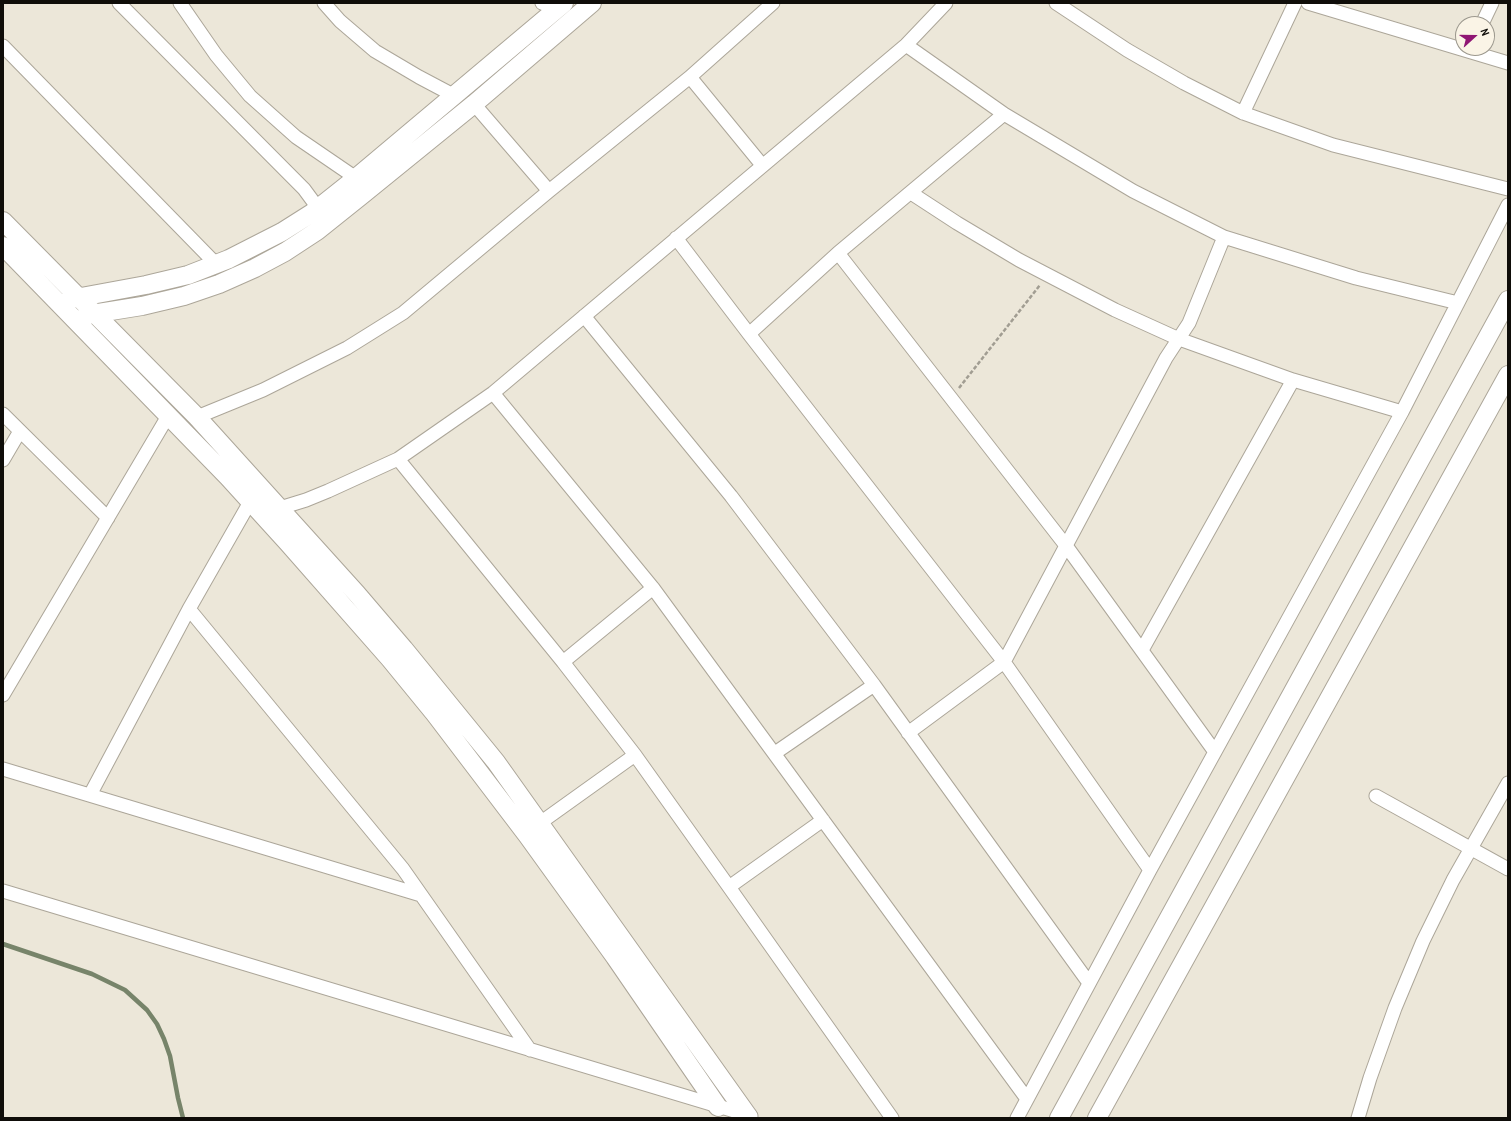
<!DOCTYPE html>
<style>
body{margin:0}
#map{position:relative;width:1511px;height:1121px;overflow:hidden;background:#ece7d9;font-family:"Archivo Narrow",sans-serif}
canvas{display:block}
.frame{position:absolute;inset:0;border:4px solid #0f0d09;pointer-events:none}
.north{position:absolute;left:1455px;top:16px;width:40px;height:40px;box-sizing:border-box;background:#faf4e6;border:1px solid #9c988e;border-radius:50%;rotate:69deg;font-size:11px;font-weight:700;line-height:16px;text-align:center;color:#0f0d09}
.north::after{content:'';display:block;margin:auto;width:14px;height:18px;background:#901674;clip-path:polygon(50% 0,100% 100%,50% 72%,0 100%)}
</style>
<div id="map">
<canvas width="1511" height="1121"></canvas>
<div class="frame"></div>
<div class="north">N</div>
</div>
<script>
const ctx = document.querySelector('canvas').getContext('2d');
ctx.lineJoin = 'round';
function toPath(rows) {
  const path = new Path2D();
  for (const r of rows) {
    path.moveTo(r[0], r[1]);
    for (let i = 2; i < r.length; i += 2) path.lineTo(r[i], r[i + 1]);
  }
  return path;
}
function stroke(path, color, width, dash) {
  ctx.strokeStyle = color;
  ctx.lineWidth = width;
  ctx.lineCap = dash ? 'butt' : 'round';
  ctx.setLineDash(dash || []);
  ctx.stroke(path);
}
stroke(toPath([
 [3,944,92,974,125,990,147,1010,157,1024,164,1039,170,1056,178,1098,183,1118]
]), '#77846a', 4.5);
const street = toPath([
 [119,3,304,189,318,208],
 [180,3,216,55,250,96,296,137,356,178],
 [324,3,340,21,375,51,419,77,453,95],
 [542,3,556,9],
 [1056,3,1127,50,1184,83,1243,113,1333,145,1508,189],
 [1308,3,1508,63],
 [1482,24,1492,3],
 [906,45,1004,114,1133,191,1224,237,1356,278,1458,303],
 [3,46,216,264],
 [690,77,762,165],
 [474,104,549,191],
 [1243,113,1295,3],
 [911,193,957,223,1019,260,1115,310,1179,339,1293,380,1402,412],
 [676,238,749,334,1004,662,1150,870],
 [838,253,1067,547,1215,752],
 [584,316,731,496,874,685,1089,983],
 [749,334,838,253,1004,114],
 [493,393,653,588,1027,1099],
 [3,414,108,518],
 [197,417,263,390,347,348,403,313,549,191,690,77,773,3],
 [398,459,563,662,635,755,729,887,892,1118],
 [3,460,20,431],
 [280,508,306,500,328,491,398,459,493,393,906,45,946,3],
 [189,609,403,869,530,1050],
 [1142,650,1293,380],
 [563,662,653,588],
 [3,695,168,416],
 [908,733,1004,662,1166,358,1189,323,1224,237],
 [775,753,874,685],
 [3,769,421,895],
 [90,795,189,609,250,502],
 [1376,796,1508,869],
 [540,823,635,755],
 [729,887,823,820],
 [3,891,751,1116],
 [1017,1118,1150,870,1402,412,1508,205],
 [1358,1118,1370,1078,1395,1008,1423,941,1453,880,1508,783]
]);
const secondary = toPath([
 [3,221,197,417,357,594,404,649,496,762,748,1116],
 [3,246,228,477,288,543,390,659,435,714,527,835,615,957,718,1107],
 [70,299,146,285,188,275,229,259,282,232,312,213,356,178,564,3],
 [86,315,142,306,184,296,219,284,255,268,285,252,317,231,362,195,474,104,592,3],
 [1059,1118,1508,300],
 [1097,1118,1508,375]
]);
stroke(street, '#aca699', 15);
stroke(secondary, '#aca699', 20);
stroke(toPath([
 [959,388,1040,285]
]), '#a19d92', 2.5, [4, 2]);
stroke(street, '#fff', 13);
stroke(secondary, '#fff', 18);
</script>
